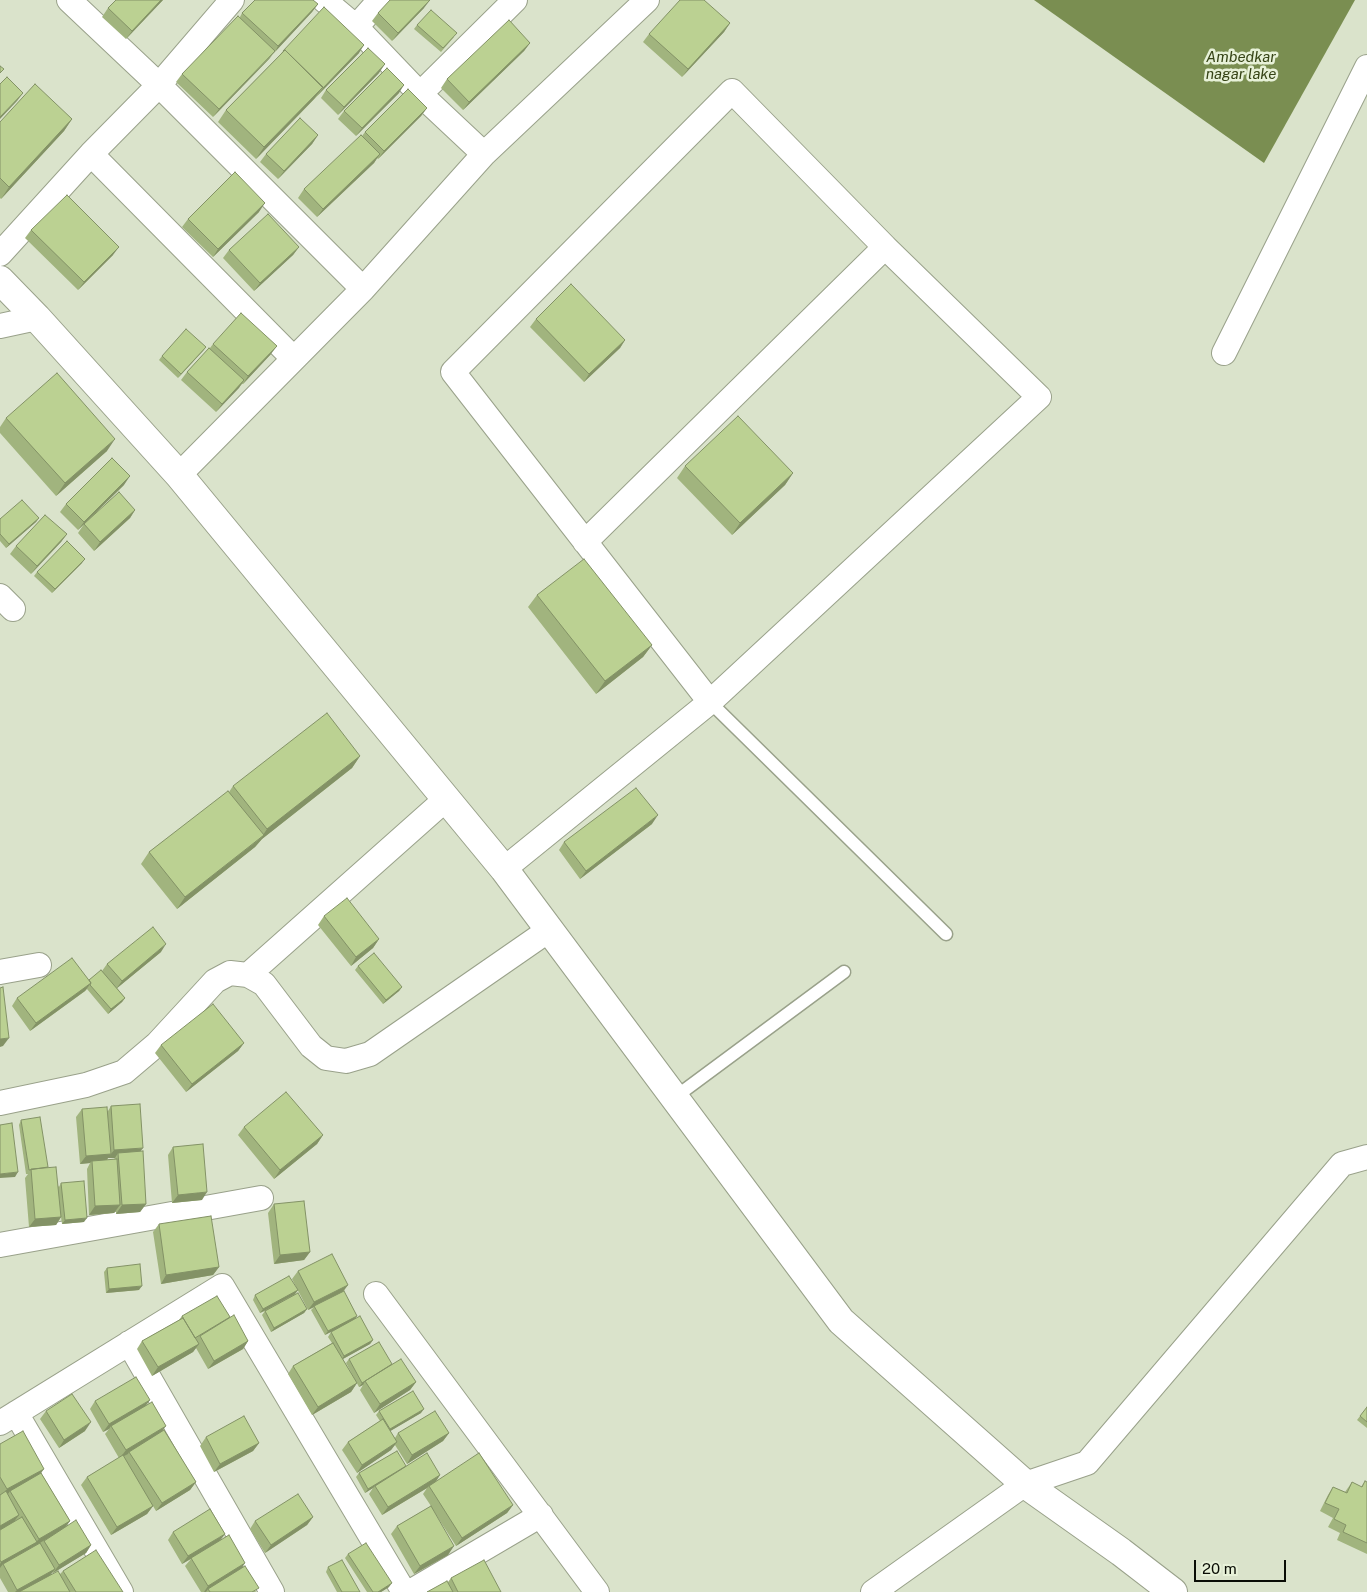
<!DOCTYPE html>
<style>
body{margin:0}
#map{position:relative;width:1367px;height:1592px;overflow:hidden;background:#dae3cb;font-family:"Public Sans",sans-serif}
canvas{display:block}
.scale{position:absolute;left:1194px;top:1560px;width:92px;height:22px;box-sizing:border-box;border:2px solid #0a0d05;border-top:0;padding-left:6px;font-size:15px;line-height:18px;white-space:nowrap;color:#0a0d05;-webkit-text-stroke:4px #e7f1d8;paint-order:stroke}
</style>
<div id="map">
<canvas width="1367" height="1592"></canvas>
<div class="scale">20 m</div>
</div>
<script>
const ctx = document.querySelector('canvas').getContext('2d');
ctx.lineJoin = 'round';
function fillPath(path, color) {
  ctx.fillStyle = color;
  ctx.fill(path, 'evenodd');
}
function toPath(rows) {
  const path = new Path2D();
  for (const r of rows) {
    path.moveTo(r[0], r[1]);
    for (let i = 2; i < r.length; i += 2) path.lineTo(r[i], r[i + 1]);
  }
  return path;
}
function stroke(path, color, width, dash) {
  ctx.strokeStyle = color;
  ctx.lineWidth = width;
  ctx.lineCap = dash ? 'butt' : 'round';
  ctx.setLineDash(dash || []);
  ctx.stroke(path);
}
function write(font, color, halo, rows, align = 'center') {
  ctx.font = font + ' "Public Sans",sans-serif';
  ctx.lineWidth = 5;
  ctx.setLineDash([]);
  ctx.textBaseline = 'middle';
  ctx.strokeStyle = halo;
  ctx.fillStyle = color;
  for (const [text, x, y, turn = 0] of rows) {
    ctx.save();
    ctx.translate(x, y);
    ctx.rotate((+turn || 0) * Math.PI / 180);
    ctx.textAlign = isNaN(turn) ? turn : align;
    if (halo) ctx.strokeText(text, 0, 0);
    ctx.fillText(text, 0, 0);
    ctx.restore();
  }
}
fillPath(toPath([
 [1034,0,1355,0,1264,163]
]), '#7a8e51');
const service = toPath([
 [710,702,946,934],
 [674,1098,844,972]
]);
const minor = toPath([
 [69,0,159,85,363,289],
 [324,0,356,27,420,94,484,154],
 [356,27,380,0],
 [420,94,515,0],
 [91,154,293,358],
 [0,254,91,154,159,85,232,0],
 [0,326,37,318],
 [1224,353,1367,67],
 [179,475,363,289,484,154,647,0],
 [585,542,885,247],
 [0,596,13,609],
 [504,869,710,702,1039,397,885,247,732,91,453,372,710,702],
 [0,972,39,965],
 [248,975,446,799],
 [0,1103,86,1085,124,1072,157,1044,215,981,230,973,248,975,264,984,311,1046,326,1058,346,1061,370,1054,549,930],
 [0,1245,261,1198],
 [376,1294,597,1592],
 [129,1343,272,1592],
 [16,1413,121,1592],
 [0,1423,222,1286,404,1592],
 [410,1592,541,1515],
 [873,1592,1025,1484,1087,1463,1342,1164,1367,1157]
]);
const tertiary = toPath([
 [0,280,37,318,179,475,504,869,841,1321,1025,1484,1121,1552,1173,1592]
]);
stroke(service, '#99a18a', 15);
stroke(minor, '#99a18a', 26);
stroke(tertiary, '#99a18a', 30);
stroke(service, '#fff', 12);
stroke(minor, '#fff', 24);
stroke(tertiary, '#fff', 28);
fillPath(toPath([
 [116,0,163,0,126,39,102,17,108,8],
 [318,4,312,12,273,54,269,59,213,117,176,82,182,74,240,17,242,13],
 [424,8,392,41,372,21,378,13],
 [730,23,724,32,682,77,643,42,649,34],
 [417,25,454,37,441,52,414,29],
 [530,43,524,51,463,110,441,88,447,79],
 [283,51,359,53,256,159,218,122,226,110,279,56],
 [379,73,338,115,321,98,326,90],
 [399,93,356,136,338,119,344,111],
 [427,108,421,116,378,159,377,158,374,163,317,217,298,198,304,189,362,136,365,132],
 [72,119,64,131,1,199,0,198,0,122],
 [318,135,312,144,278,179,260,162,266,154],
 [259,212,213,257,182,227,188,219],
 [31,230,113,255,78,290,25,238],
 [299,247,293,255,254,291,223,258,229,250],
 [536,319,625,340,620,348,584,382,530,327],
 [213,344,271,354,243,384,242,384,216,412,181,380,187,372,210,348],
 [206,347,178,378,159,360,162,356],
 [6,418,107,451,56,496,0,433,0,427],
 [685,466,793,473,785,485,732,535,677,478],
 [124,485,84,524,135,510,130,518,94,551,78,533,84,524,78,530,60,512,66,504],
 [39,518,36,522,6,548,0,541,0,519],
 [67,534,61,542,31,574,10,554,16,546],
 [82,563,52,593,34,576,37,572],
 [537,595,652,645,643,657,596,694,528,607],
 [360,756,352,768,262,839,255,847,177,909,141,864,149,852,229,792,233,786],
 [652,824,580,879,559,850,564,842],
 [324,916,379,939,373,948,351,966,318,925],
 [161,952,117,988,125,998,122,1002,108,1014,87,989,85,991,30,1031,12,1006,17,998,89,980,102,971,107,964],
 [358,966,402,987,399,991,383,1004,355,970],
 [244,1043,238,1051,186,1092,155,1053,161,1045],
 [111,1106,140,1152,146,1204,140,1212,116,1214,116,1211,114,1213,89,1215,87,1169,90,1163,80,1164,76,1117,82,1109,108,1111],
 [108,1158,115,1158,114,1159,107,1160],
 [21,1120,47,1168,59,1187,61,1183,84,1222,62,1224,61,1217,56,1225,29,1227,25,1178,28,1174,26,1174,19,1125],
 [244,1127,323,1135,317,1144,274,1179,238,1135],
 [173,1147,202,1200,172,1203,168,1155],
 [274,1204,310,1252,304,1260,274,1264,268,1213],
 [159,1224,219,1267,213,1275,161,1284,153,1232],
 [107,1268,139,1290,106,1293,104,1272],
 [298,1271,348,1285,343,1291,357,1316,354,1319,373,1340,370,1344,343,1359,357,1383,351,1392,312,1415,288,1374,293,1366,332,1343,328,1337,331,1332,345,1324,325,1335,311,1310,314,1307,308,1310,292,1279],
 [298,1290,295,1294,307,1309,304,1313,271,1332,262,1315,265,1311,260,1313,253,1300,255,1295],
 [182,1316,230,1317,248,1341,243,1349,208,1369,196,1348,193,1352,152,1376,137,1349,142,1341,179,1320],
 [349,1359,392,1364,416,1382,410,1390,374,1413,360,1390,363,1385,359,1387,346,1363],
 [95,1401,147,1405,196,1482,190,1490,156,1511,153,1506,147,1514,111,1535,81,1485,87,1477,119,1458,105,1434,109,1429,103,1432,90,1409],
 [1367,1407,1367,1428,1357,1420],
 [46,1411,85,1431,59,1448,40,1419],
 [379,1411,421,1413,390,1431,395,1438,398,1433,449,1433,443,1441,407,1464,395,1445,391,1450,357,1473,342,1450,348,1442,380,1421,376,1415],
 [206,1437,259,1443,253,1451,214,1472,200,1446],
 [0,1444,41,1473,70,1521,66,1526,91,1545,86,1553,53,1573,52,1572,50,1575,60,1574,63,1571,123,1592,8,1592,0,1578,0,1568,1,1567,0,1568],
 [406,1466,440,1475,436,1481,513,1505,507,1513,456,1546,433,1510,448,1555,414,1574,391,1534,397,1526,431,1506,423,1494,427,1488,382,1515,369,1494,373,1488,365,1493,356,1477,359,1473],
 [1365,1481,1367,1482,1367,1554,1337,1540,1340,1533,1328,1527,1333,1518,1320,1511,1328,1495,1333,1487,1345,1492,1352,1482,1361,1487],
 [313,1517,307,1525,265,1553,250,1529,255,1521],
 [173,1532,221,1540,256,1592,260,1592,201,1592,185,1566,191,1559,182,1564,168,1540],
 [348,1554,389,1587,381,1592,367,1592,345,1558],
 [328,1567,360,1592,337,1592,326,1572],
 [451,1578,501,1592,427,1592,448,1582]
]), '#a1b47e');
fillPath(toPath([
 [161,0,163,0,126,39,132,31],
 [430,0,424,8,392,41,398,33],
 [318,4,312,12,273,54,269,59,213,117,219,109,275,52,278,46],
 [730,23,724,32,682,77,688,69],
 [530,43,524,51,463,110,469,102],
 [364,45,359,53,317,96,323,88],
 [385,64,379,73,338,115,344,107],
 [404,85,399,93,356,136,362,128],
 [323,87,314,99,256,159,264,147],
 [23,93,17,101,0,119,0,117],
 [427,108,421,116,378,159,384,151],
 [72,119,64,131,1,199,9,187],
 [318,135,312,144,278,179,284,171],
 [380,154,374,163,317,217,323,209],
 [265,203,259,212,213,257,218,249],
 [119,247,113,255,78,290,84,282],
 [299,247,293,255,254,291,260,283],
 [625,340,620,348,584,382,589,374],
 [277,346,271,354,243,384,248,376],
 [206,347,203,351,178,378,181,374],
 [244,380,239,388,216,412,222,404],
 [115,439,107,451,56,496,65,483],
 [793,473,785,485,732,535,740,523],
 [130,476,124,485,78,530,84,522],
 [135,510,130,518,94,551,100,542],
 [39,518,36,522,6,548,9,544],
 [67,534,61,542,31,574,37,566],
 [85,559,82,563,52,593,55,589],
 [652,645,643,657,596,694,605,681],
 [360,756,352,768,262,839,255,847,177,909,185,897,261,838,267,829],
 [658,815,652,824,580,879,586,871],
 [379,939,373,948,351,966,356,957],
 [166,944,161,952,116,989,122,981],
 [91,983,85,991,30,1031,36,1023],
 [402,987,399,991,383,1004,386,1000],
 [125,998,122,1002,108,1014,111,1009],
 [9,1038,3,1046,0,1047,0,1039],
 [244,1043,238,1051,186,1092,192,1084],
 [323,1135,317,1144,274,1179,280,1170],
 [143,1148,137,1156,118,1153,115,1158,108,1158,114,1150],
 [111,1154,105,1162,92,1161,90,1163,80,1164,86,1156],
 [18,1172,15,1177,0,1178,0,1174],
 [207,1192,202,1200,172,1203,178,1195],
 [146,1204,140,1212,116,1214,122,1205],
 [120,1205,114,1213,89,1215,95,1206],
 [61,1217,56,1225,29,1227,35,1219],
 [87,1218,84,1222,62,1224,65,1220],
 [310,1252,304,1260,274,1264,280,1255],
 [219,1267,213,1275,161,1284,166,1275],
 [348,1285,342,1293,308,1310,314,1302],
 [142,1286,139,1290,106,1293,109,1289],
 [298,1290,295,1294,260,1313,263,1309],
 [307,1309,304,1313,271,1332,274,1328],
 [357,1316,354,1320,325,1335,328,1331],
 [373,1340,370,1344,341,1360,344,1356],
 [248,1341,243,1349,208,1369,214,1361],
 [199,1344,193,1352,152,1376,158,1367],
 [365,1381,363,1385,359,1387,362,1383],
 [416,1382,410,1390,374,1413,380,1404],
 [357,1383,351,1392,312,1415,318,1407],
 [150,1400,144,1408,111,1426,109,1429,103,1432,109,1424],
 [424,1409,421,1413,387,1433,390,1429],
 [91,1422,85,1431,59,1448,64,1440],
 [166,1426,160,1434,129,1452,128,1454,120,1458,126,1450],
 [449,1433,443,1441,407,1464,412,1455],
 [397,1442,391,1450,357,1473,362,1465],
 [259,1443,253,1451,214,1472,220,1464],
 [406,1467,375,1486,373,1488,365,1493,368,1489],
 [44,1469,38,1477,10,1491,8,1494,1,1498,7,1489],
 [440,1475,435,1483,429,1486,427,1488,382,1515,388,1507],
 [196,1482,190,1490,156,1511,162,1503],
 [513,1505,507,1513,456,1546,462,1538],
 [153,1506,147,1514,111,1535,117,1527],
 [19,1515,13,1523,0,1531,0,1526],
 [313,1517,307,1525,265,1553,271,1545],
 [70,1521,64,1529,3,1564,0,1568,0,1564,1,1562,36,1542,39,1539],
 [225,1534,219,1542,182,1564,188,1556],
 [91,1545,86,1553,53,1573,59,1565],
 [454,1546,448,1555,414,1574,420,1566],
 [245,1563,240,1571,208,1589,206,1592,204,1592,208,1586],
 [55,1569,49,1577,19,1592,15,1592,17,1590],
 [392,1583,389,1587,381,1592,378,1592]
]), '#839266');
const building = toPath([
 [116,0,161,0,132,31,108,8,116,0],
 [255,0,313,0,318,4,278,46,242,13,255,0],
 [390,0,430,0,398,33,378,13,390,0],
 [680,0,704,0,730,23,688,69,649,34,680,0],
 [324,7,364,45,323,88,285,50,284,51,283,51,324,7],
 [431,10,457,33,443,48,417,25,431,10],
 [238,16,275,51,219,109,182,74,238,16],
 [509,20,530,43,469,102,447,79,509,20],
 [368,48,385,64,344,107,326,90,368,48],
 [285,50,323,87,264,147,226,110,285,50],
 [0,66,4,69,0,73,0,66],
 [387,68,404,85,362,128,344,111,387,68],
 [7,77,23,93,0,117,0,84,7,77],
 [35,84,72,119,9,187,0,178,0,122,35,84],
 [408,89,427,108,384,151,365,132,408,89],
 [300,118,318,135,284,171,266,154,300,118],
 [361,135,380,154,323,209,304,189,361,135],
 [235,172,265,203,218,249,188,219,235,172],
 [67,195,119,247,84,282,31,230,67,195],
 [268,214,299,247,260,283,229,250,268,214],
 [571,284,625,340,589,374,536,319,571,284],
 [241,313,277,346,248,376,213,344,241,313],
 [186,329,206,347,181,374,162,356,186,329],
 [209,348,244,380,222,404,187,372,209,348],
 [57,373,115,439,65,483,6,418,57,373],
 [738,416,793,473,740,523,685,466,738,416],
 [112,458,130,476,84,522,66,504,112,458],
 [119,492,135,510,100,542,84,524,119,492],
 [22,500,39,518,9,544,0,534,0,519,22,500],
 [45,515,67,534,37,566,16,546,45,515],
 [67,541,85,559,55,589,37,572,67,541],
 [584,559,652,645,605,681,537,595,584,559],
 [327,713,360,756,267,829,233,786,327,713],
 [636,788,658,815,586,871,564,842,636,788],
 [228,791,264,835,185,897,149,852,228,791],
 [347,898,379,939,356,957,324,916,347,898],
 [153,927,166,944,122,981,107,964,153,927],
 [374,953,402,987,386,1000,358,966,374,953],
 [72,958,91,983,36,1023,17,998,72,958],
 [101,970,125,998,111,1009,90,985,91,983,89,980,101,970],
 [3,987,9,1038,0,1039,0,988,3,987],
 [213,1004,244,1043,192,1084,161,1045,213,1004],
 [286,1092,323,1135,280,1170,244,1127,286,1092],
 [140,1104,143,1148,114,1150,111,1106,140,1104],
 [107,1107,111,1154,86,1156,82,1109,107,1107],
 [40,1117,48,1167,29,1170,21,1120,40,1117],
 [12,1123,18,1172,0,1174,0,1125,12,1123],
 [203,1144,207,1192,178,1195,173,1147,203,1144],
 [143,1151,146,1204,122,1205,118,1153,143,1151],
 [117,1159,120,1205,95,1206,92,1161,117,1159],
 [56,1167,61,1217,35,1219,31,1169,56,1167],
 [84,1181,87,1218,65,1220,61,1183,84,1181],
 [304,1201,310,1252,280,1255,274,1204,304,1201],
 [211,1216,219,1267,166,1275,159,1224,211,1216],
 [332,1254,348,1285,314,1302,298,1271,332,1254],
 [140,1264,142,1286,109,1289,107,1268,140,1264],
 [289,1276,298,1290,263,1309,255,1295,289,1276],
 [344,1291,357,1316,328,1331,314,1306,344,1291],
 [298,1293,307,1309,274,1328,265,1311,298,1293],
 [217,1296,230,1317,195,1338,182,1316,217,1296],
 [234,1315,248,1341,214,1361,200,1336,234,1315],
 [360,1316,373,1340,344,1356,331,1332,360,1316],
 [183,1318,199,1344,158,1367,142,1341,183,1318],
 [379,1342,392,1364,362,1383,349,1359,379,1342],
 [333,1343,357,1383,318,1407,293,1366,333,1343],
 [401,1359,416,1382,380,1404,365,1381,401,1359],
 [136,1377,150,1400,109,1424,95,1401,136,1377],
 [413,1391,424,1409,390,1429,379,1411,413,1391],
 [72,1394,91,1422,64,1440,46,1411,72,1394],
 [152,1402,166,1426,126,1450,111,1426,152,1402],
 [1367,1407,1367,1422,1360,1416,1367,1407],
 [435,1411,449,1433,412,1455,398,1433,435,1411],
 [244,1416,259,1443,220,1464,206,1437,244,1416],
 [383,1419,397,1442,362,1465,348,1442,383,1419],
 [164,1430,196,1482,162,1503,129,1452,164,1430],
 [23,1431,44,1469,7,1489,0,1477,0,1444,23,1431],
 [397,1451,406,1466,368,1489,359,1473,397,1451],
 [427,1453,440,1475,388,1507,375,1486,427,1453],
 [479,1453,513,1505,462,1538,429,1486,479,1453],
 [123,1455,153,1506,117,1527,87,1477,123,1455],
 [41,1473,70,1521,39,1539,10,1491,41,1473],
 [1365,1481,1367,1482,1367,1543,1343,1532,1346,1525,1334,1519,1339,1509,1325,1503,1333,1487,1347,1493,1352,1482,1362,1487,1365,1481],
 [6,1491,19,1515,0,1526,0,1495,6,1491],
 [298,1494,313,1517,271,1545,255,1521,298,1494],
 [431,1506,454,1546,420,1566,397,1526,431,1506],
 [210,1509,225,1534,188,1556,173,1532,210,1509],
 [22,1517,37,1542,1,1562,0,1560,0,1530,22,1517],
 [76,1520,91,1545,59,1565,44,1541,76,1520],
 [229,1535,245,1563,208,1586,191,1558,229,1535],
 [40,1543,55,1569,17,1590,3,1564,40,1543],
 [366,1543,392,1583,378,1592,373,1592,348,1554,366,1543],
 [96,1550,123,1592,76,1592,63,1571,96,1550],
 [342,1560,360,1592,342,1592,328,1567,342,1560],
 [484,1560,501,1592,458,1592,451,1578,484,1560],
 [245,1566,259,1588,252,1592,210,1592,208,1589,245,1566],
 [58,1571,70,1592,19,1592,58,1571],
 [447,1581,453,1592,427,1592,447,1581]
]);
fillPath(building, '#bbd192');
stroke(building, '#839266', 1);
write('italic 15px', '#354315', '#e7f1d8', [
 ["Ambedkar",1241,57],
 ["nagar lake",1241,74]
]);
</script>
